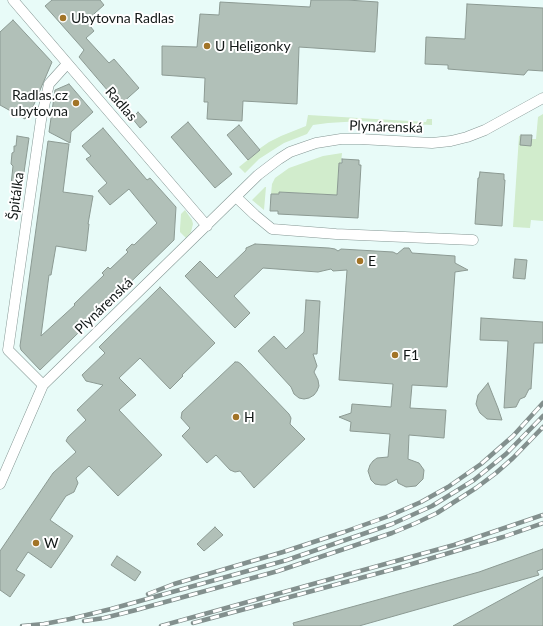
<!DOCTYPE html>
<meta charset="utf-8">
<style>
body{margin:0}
canvas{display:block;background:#e8fbf8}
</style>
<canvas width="543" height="626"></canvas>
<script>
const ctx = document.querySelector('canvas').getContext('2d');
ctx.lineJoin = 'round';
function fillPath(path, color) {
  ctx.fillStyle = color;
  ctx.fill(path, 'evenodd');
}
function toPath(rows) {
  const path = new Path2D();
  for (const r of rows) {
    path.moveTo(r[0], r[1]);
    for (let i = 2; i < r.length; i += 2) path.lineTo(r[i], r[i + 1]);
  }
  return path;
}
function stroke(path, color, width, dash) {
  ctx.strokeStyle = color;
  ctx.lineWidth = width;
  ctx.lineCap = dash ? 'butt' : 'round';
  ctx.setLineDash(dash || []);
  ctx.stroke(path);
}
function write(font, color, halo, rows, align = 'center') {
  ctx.font = font + ' Lato,sans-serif';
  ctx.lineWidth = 4;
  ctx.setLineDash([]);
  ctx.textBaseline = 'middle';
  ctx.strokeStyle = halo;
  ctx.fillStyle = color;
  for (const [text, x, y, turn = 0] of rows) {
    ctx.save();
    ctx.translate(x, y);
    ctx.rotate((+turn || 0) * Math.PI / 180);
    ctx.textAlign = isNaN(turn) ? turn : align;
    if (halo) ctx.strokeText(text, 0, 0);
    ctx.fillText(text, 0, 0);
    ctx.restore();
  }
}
fillPath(toPath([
 [543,114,543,221,531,220,530,228,513,227,519,136,521,135,521,145,531,139,536,139,538,117],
 [308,115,426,122,427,119,432,119,432,125,361,121,328,123,313,125,307,134,284,143,273,150,259,159,245,173,239,167,260,150,259,149,269,142,281,136,306,126],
 [342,153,341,163,339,164,337,195,279,192,279,194,271,194,272,184,275,178,289,168,323,156],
 [265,187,266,187,264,210,252,200],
 [185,210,192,220,193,224,191,232,186,238,180,232,180,229,181,214]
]), '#d1eccc');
const building = toPath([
 [52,0,100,0,104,5,86,21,94,31,86,38,109,63,114,59,139,88,120,105,79,57,84,50,45,6,52,0],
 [311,0,347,0,378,2,375,52,299,47,297,104,243,101,242,121,207,119,208,102,204,102,205,78,162,75,162,46,197,47,200,14,219,15,220,2,310,7,311,0],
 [467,4,543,8,543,71,528,70,524,75,448,69,448,65,425,64,426,37,465,39,467,4],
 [13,20,52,62,32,109,25,119,0,105,0,32,13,20],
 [69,84,93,112,71,132,70,143,49,132,55,90,69,84],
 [138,112,147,122,140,128,132,118,138,112],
 [188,122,232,174,215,188,171,137,188,122],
 [239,125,260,150,248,160,227,135,239,125],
 [103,128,147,180,150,178,176,207,174,240,40,370,21,350,20,346,48,141,69,144,63,192,93,196,88,224,89,224,86,251,56,246,51,275,49,275,41,336,75,305,74,304,104,275,102,273,108,267,110,269,128,252,126,250,132,244,134,245,157,223,129,189,110,205,98,191,107,183,86,159,91,156,82,146,103,128],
 [521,135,532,135,531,146,520,145,521,135],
 [17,136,29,138,22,186,11,185,13,166,11,164,12,153,14,152,14,146,16,146,17,136],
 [342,159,359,160,359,165,361,165,358,218,278,214,278,211,270,211,271,194,279,194,279,192,337,195,339,163,342,163,342,159],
 [480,172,504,174,504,180,505,180,502,226,475,224,478,178,479,178,480,172],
 [255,244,329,248,335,249,338,251,341,249,393,252,397,254,404,248,409,248,412,253,455,256,455,263,468,270,455,272,447,387,412,385,410,408,446,410,444,438,409,435,408,459,419,463,424,470,423,479,416,486,406,487,398,483,397,479,386,485,381,485,375,484,371,480,368,471,370,465,373,461,377,458,388,457,390,434,350,431,351,422,339,417,351,413,352,404,391,407,393,384,339,380,347,270,333,271,331,269,318,272,263,268,234,296,250,313,235,328,185,276,200,261,217,278,246,250,246,248,255,244],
 [515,259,527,260,525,279,513,278,515,259],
 [160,287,215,343,182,375,183,376,170,389,140,358,119,378,136,395,119,410,162,455,118,496,89,466,76,478,78,483,74,492,66,496,50,520,73,536,51,568,28,552,16,570,25,575,10,597,0,590,0,551,53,473,76,452,66,441,68,437,86,420,77,410,103,385,86,381,82,375,105,353,99,347,160,287],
 [306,300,320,301,317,354,313,354,317,366,314,372,318,380,319,386,317,391,314,395,309,398,304,399,299,398,294,394,291,387,258,351,274,336,286,349,304,332,306,300],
 [481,318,543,322,543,343,534,343,531,389,529,389,525,397,520,399,516,407,504,408,508,341,480,340,481,318],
 [235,362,238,362,241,364,289,414,291,418,290,424,305,439,254,488,240,471,235,472,230,470,216,455,207,463,182,436,190,428,181,418,182,412,235,362],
 [488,383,498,408,502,420,487,419,480,413,478,409,476,404,478,395,488,383],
 [215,527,223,535,204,551,197,544,215,527],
 [543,549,543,569,537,571,539,575,359,626,294,626,293,623,479,572,543,549],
 [117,556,141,572,135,581,111,565,117,556],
 [543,577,543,626,453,626,495,603,543,577]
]);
fillPath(building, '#b1c0b8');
stroke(building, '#8c9a93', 1);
const street = toPath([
 [13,0,207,226],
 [236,197,255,215,272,229,336,234,473,240],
 [43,385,8,350,41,120,49,84,67,64],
 [0,484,43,385,258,175,279,159,290,152,316,143,341,139,360,139,432,143,451,141,467,137,485,130,543,98]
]);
stroke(street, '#859794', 11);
stroke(street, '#fff', 10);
const rail = toPath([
 [148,594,174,584,283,552,344,532,389,516,421,502,448,487,481,464,513,436,543,403],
 [84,621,104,618,136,610,278,571,392,533,416,523,437,513,476,488,496,473,513,458,543,427],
 [193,623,405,566,503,537,543,523],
 [22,626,44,624,70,619,111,609,287,560,392,524,432,506,474,480,506,454,543,416],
 [161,626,454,545,543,515]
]);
stroke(rail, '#83908e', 4.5);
stroke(rail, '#fff', 3, [9]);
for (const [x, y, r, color] of [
 [63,18,4,"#a27427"],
 [207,46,4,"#a27427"],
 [76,103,4,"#a27427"],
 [360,261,4,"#a27427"],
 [395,355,4,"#a27427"],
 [236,417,4,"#a27427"],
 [36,543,4,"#a27427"]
]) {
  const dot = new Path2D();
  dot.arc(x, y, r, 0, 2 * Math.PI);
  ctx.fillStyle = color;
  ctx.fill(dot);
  stroke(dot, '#fff', 1.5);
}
write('14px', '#121817', '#fff', [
 ["Ubytovna Radlas",71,18],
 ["U Heligonky",215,46],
 ["Radlas.cz",68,95,"right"],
 ["ubytovna",68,111,"right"],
 ["E",368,261],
 ["F1",403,355],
 ["H",244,417],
 ["W",44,543]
], 'left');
write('14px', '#121817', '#fff', [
 ["Radlas",121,104,49],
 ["Plynárenská",386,127,2],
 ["Špitálka",16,196,-82],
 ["Plynárenská",104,306,-44]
]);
</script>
